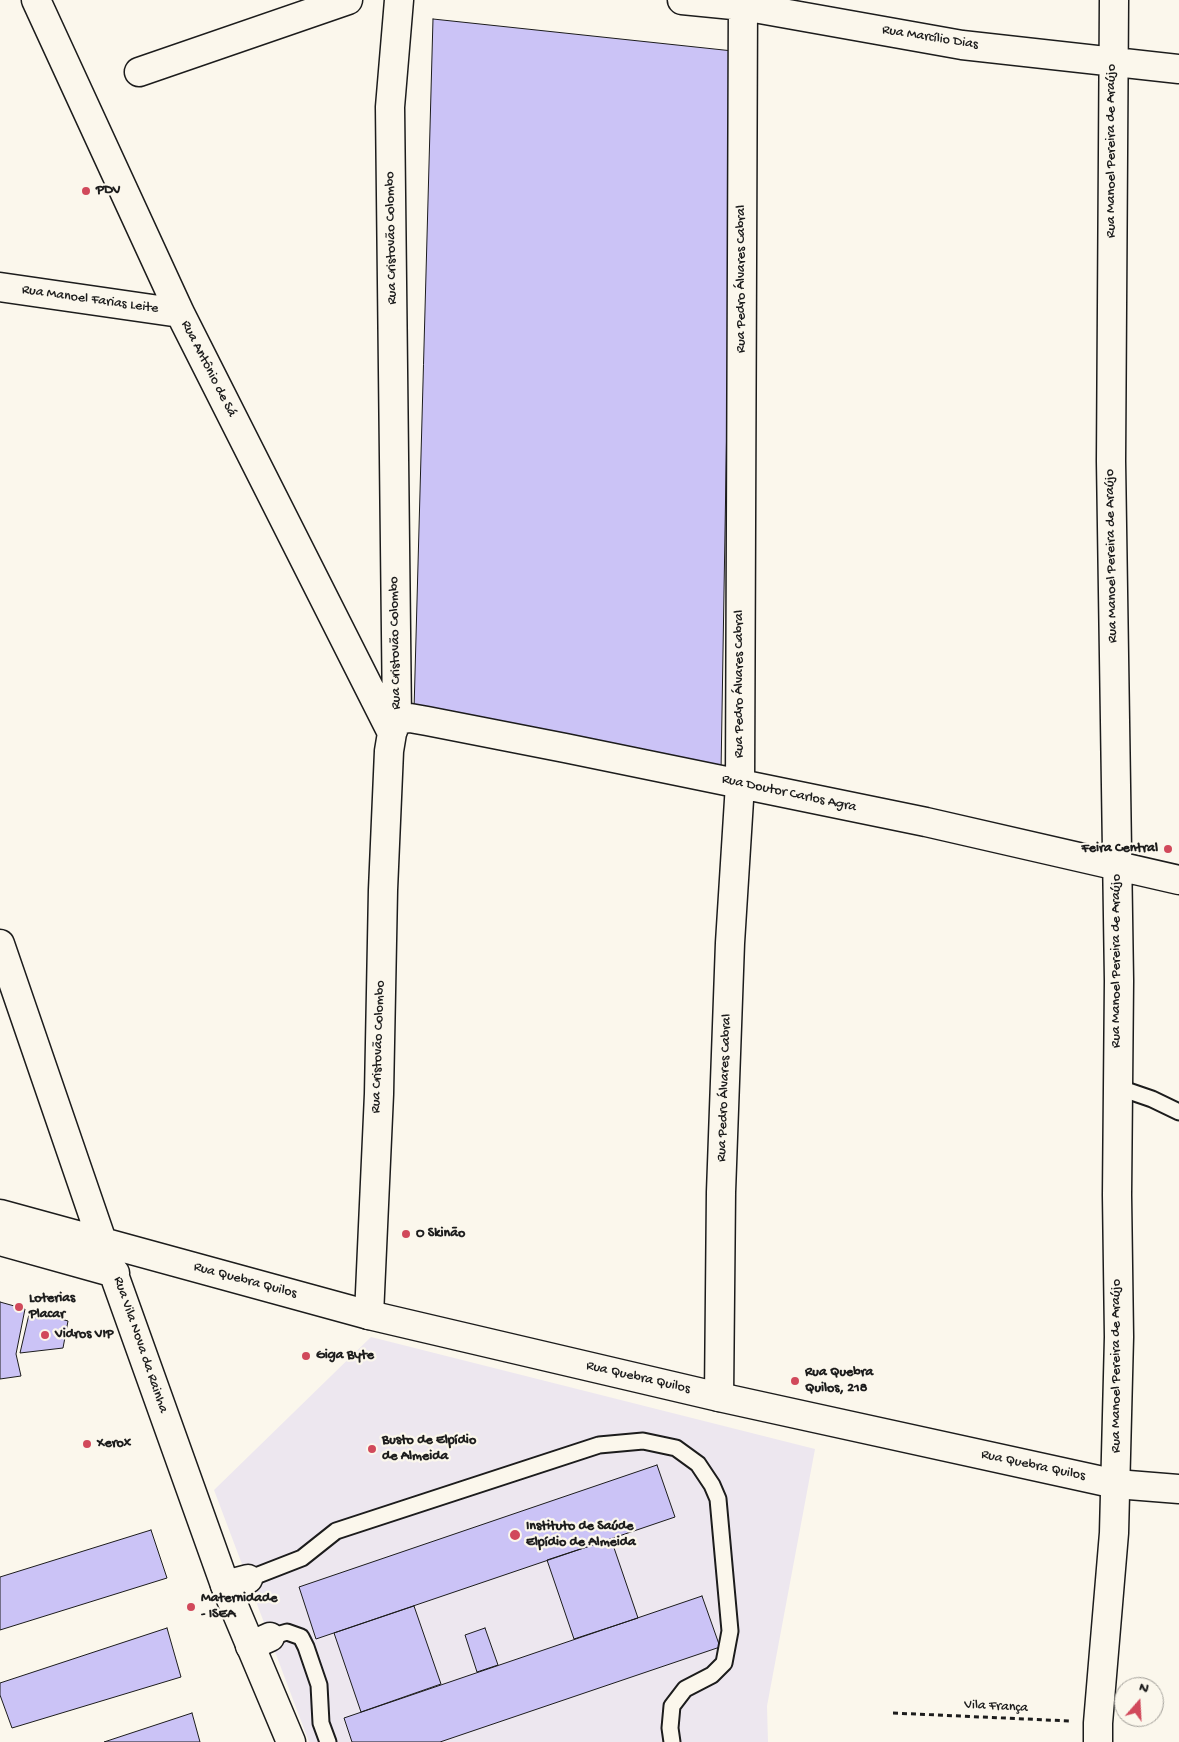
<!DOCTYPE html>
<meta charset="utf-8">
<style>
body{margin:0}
#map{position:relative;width:1179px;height:1742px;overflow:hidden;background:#fbf7ec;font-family:"Gochi Hand",sans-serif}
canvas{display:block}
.north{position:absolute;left:1114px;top:1677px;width:50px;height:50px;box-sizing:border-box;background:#fbf7ec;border:1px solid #a29f99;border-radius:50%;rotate:19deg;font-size:14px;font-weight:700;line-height:20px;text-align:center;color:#1c1c1c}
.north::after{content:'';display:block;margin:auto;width:18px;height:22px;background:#d1495b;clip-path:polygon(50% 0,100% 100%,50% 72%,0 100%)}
</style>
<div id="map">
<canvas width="1179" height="1742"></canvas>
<div class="north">N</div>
</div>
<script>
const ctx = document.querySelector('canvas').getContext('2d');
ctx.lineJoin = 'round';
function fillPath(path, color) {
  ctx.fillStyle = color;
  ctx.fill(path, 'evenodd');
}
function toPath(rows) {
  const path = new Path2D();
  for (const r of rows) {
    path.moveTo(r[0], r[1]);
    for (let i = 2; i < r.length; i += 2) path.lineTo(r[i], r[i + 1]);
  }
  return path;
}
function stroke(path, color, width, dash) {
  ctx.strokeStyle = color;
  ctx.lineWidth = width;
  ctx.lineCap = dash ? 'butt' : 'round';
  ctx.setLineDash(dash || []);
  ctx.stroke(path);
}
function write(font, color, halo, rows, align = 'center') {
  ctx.font = font + ' "Gochi Hand",sans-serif';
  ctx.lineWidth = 4.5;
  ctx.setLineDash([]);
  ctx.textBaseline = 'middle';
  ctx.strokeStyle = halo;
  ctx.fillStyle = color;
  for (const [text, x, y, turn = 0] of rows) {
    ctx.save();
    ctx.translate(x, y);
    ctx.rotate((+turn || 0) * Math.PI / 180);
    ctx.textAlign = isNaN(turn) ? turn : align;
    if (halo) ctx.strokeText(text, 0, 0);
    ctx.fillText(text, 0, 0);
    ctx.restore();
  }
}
fillPath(toPath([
 [371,1337,815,1449,767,1706,768,1742,309,1742,214,1490]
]), '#ede7ef');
const building = toPath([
 [433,19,733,51,721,772,414,710,433,19],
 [0,1302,25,1309,16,1354,21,1376,0,1379,0,1302],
 [30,1310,68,1321,63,1348,20,1353,30,1310],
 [657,1465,675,1517,316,1639,299,1587,657,1465],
 [151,1530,167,1578,0,1630,0,1577,151,1530],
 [611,1539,638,1618,574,1639,547,1560,611,1539],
 [702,1596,720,1647,440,1742,352,1742,344,1718,702,1596],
 [414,1606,441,1684,361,1712,334,1633,414,1606],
 [167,1628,181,1677,12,1728,0,1695,0,1683,167,1628],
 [485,1628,498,1665,477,1672,465,1635,485,1628],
 [192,1713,200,1742,104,1742,192,1713]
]);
fillPath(building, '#cbc3f6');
stroke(building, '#1c1c1c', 1);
const lane = toPath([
 [1117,1087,1152,1099,1179,1112],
 [248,1579,302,1558,336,1531,599,1445,643,1441,676,1448,698,1464,712,1485,718,1499,730,1631,724,1663,712,1675,685,1689,672,1706,670,1728,672,1742],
 [270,1637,287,1632,301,1637,306,1647,319,1685,321,1723,328,1742]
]);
const street = toPath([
 [36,0,180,313,392,733],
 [682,0,743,6,962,45,1179,69],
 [139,72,348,0],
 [0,287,180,313],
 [397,720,410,718,427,721,565,748,926,822,1179,880],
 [369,1315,379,1094,383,890,389,751,392,733,397,720,390,107,399,0],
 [719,1397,721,1192,730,943,740,784,743,0],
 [225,1585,248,1579],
 [250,1646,270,1637],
 [1098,1742,1098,1723,1114,1533,1119,1337,1117,1195,1119,981,1111,461,1114,0]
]);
const secondary = toPath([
 [0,944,102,1241,225,1585,291,1742],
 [0,1214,369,1315,719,1397,1116,1484,1179,1489],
 [0,1241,115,1273]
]);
stroke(lane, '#1c1c1c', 19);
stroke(street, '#1c1c1c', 31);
stroke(secondary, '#1c1c1c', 31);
stroke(toPath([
 [893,1713,1070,1721]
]), '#1c1c1c', 3, [5, 4]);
stroke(lane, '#fbf7ec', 15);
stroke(street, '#fbf7ec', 28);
stroke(secondary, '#fbf7ec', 28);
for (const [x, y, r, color] of [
 [86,191,5,"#d1495b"],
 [1168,849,5,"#d1495b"],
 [406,1234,5,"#d1495b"],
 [19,1307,5,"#d1495b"],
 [45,1335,5,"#d1495b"],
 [306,1356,5,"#d1495b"],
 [795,1381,5,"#d1495b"],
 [87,1444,5,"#d1495b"],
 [372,1449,5,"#d1495b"],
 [515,1535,6,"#d1495b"],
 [191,1607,5,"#d1495b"]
]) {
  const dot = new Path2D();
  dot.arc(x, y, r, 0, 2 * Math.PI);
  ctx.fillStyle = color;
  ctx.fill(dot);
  stroke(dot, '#fbf7ec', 2);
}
write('14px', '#1c1c1c', '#fbf7ec', [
 ["Rua Marcílio Dias",930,38,9],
 ["Rua Manoel Pereira de Araújo",1112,151,-90],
 ["Rua Cristovão Colombo",392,238,-91],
 ["Rua Pedro Álvares Cabral",742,279,-90],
 ["Rua Manoel Farias Leite",90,300,8],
 ["Rua Antônio de Sá",208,369,63],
 ["Rua Manoel Pereira de Araújo",1112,556,-91],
 ["Rua Cristovão Colombo",396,643,-91],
 ["Rua Pedro Álvares Cabral",740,684,-90],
 ["Rua Doutor Carlos Agra",789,794,12],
 ["Rua Manoel Pereira de Araújo",1117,961,-90],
 ["Rua Cristovão Colombo",379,1047,-88],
 ["Rua Pedro Álvares Cabral",725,1088,-88],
 ["Rua Quebra Quilos",245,1281,15],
 ["Rua Vila Nova da Rainha",140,1345,71],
 ["Rua Manoel Pereira de Araújo",1117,1366,-90],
 ["Rua Quebra Quilos",638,1378,13],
 ["Rua Quebra Quilos",1033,1466,12],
 ["Vila França",996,1707,3]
]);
write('bold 14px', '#1c1c1c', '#fbf7ec', [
 ["PDV",96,191],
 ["Feira Central",1158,849,"right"],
 ["O Skinão",416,1234],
 ["Loterias",29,1299],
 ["Placar",29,1315],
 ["Vidros VIP",55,1335],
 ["Giga Byte",316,1356],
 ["Rua Quebra",805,1373],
 ["Quilos, 218",805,1389],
 ["Busto de Elpídio",382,1441],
 ["de Almeida",382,1457],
 ["Xerox",97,1444],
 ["Instituto de Saúde",526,1527],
 ["Elpídio de Almeida",526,1543],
 ["Maternidade",201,1599],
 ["- ISEA",201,1615]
], 'left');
</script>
